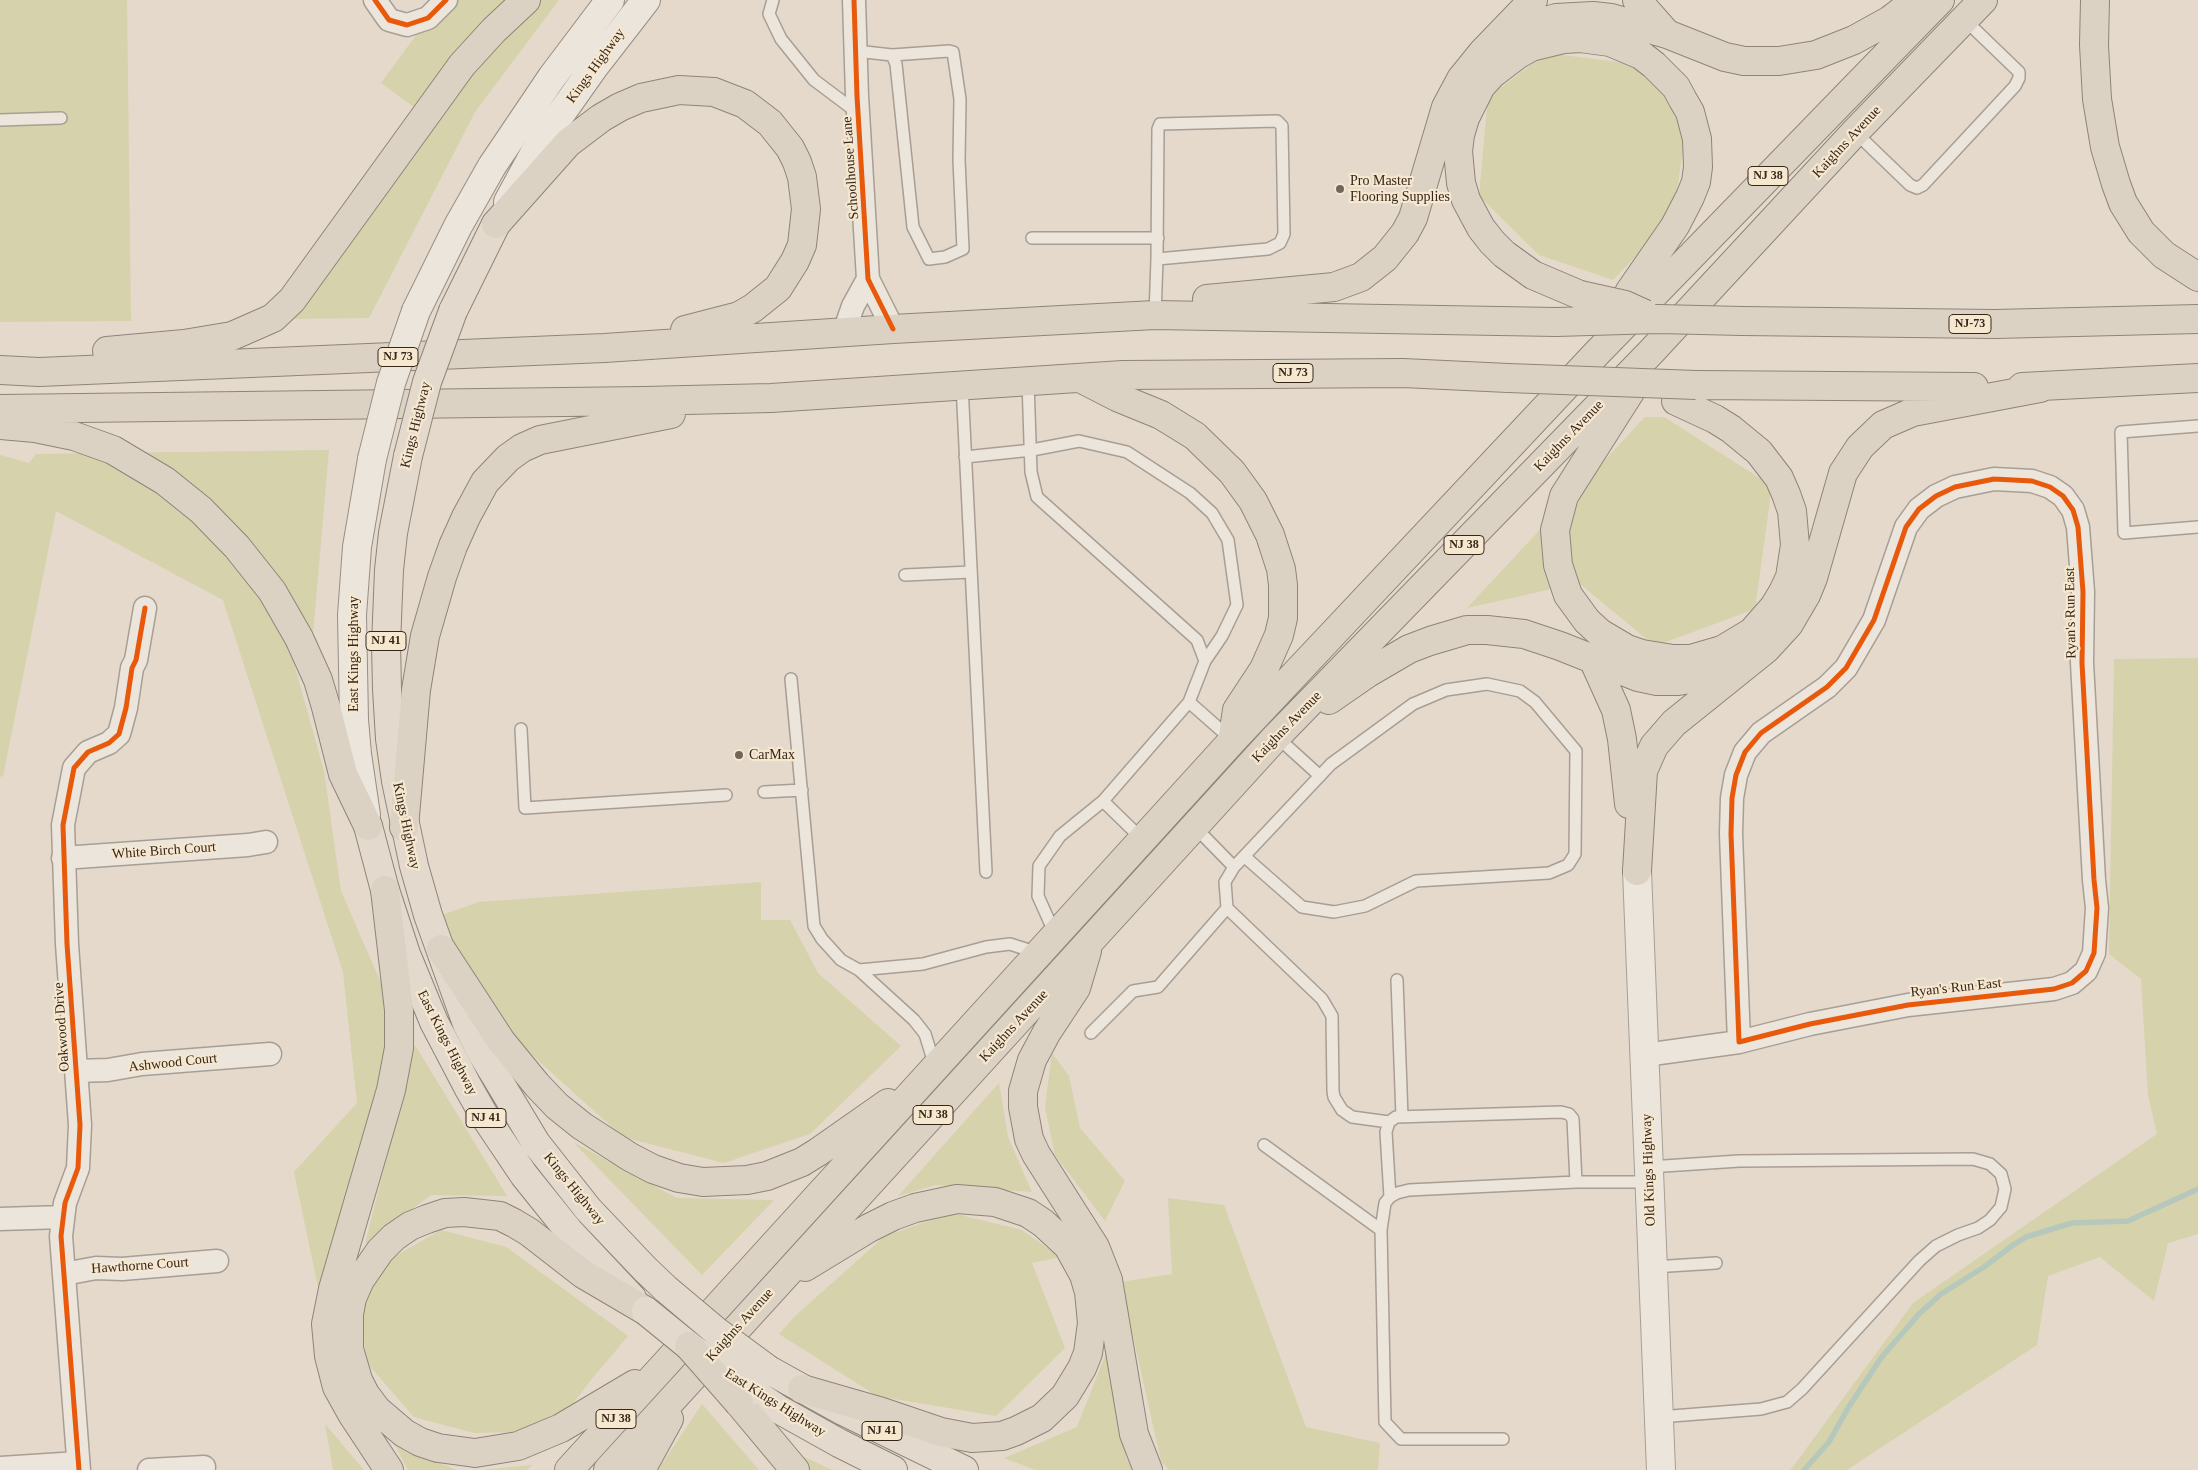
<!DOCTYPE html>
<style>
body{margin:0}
canvas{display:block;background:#e4d9ca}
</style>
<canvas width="2198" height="1470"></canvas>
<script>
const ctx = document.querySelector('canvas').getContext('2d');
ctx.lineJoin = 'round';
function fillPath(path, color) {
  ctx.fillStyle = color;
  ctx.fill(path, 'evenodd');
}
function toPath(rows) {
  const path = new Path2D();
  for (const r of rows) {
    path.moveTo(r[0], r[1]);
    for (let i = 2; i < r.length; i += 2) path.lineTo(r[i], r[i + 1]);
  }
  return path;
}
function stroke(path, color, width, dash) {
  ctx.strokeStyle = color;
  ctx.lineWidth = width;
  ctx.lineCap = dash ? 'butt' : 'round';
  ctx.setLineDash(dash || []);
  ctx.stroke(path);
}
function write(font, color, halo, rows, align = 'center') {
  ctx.font = font + ' "Times New Roman",serif';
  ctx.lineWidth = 4.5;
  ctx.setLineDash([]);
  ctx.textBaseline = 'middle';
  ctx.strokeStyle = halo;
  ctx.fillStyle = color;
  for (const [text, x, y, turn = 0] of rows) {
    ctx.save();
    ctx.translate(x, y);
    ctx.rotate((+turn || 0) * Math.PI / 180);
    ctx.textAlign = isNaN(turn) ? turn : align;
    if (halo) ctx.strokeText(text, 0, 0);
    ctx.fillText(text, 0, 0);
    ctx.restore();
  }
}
fillPath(toPath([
 [0,0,127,0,131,321,0,322],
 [444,0,559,0,475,112,369,318,285,319,426,116,381,83,433,12],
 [1547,53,1643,65,1686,129,1674,211,1665,226,1613,280,1539,255,1479,196,1488,97],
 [1645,417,1664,417,1772,486,1755,609,1655,646,1579,583,1467,608],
 [329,450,313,634,291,653,324,771,341,891,384,990,394,1027,321,1302,294,1172,357,1103,343,972,223,600,56,511,3,776,0,777,0,455,29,463,36,454],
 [2198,658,2198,1234,2168,1243,2154,1301,2100,1257,2048,1276,2037,1345,1847,1470,1789,1470,1792,1468,1913,1303,2157,1134,2148,1095,2141,979,2109,954,2114,659],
 [761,882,761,920,790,920,818,973,901,1046,810,1134,724,1163,623,1137,501,1027,436,917,479,902],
 [415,1045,507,1196,431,1195,365,1244],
 [1052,1053,1069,1076,1080,1128,1125,1181,1105,1221,1055,1155,1045,1107],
 [999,1083,1008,1137,1032,1192,936,1185,898,1196],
 [573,1142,677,1198,774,1200,702,1275],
 [1168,1198,1224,1205,1306,1427,1380,1443,1378,1470,1169,1470,1161,1461,1121,1282,1172,1274],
 [952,1213,1022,1230,1060,1257,1032,1263,1065,1348,996,1416,877,1396,779,1334,795,1316,885,1236],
 [441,1230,506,1247,628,1336,591,1380,571,1406,518,1432,474,1433,414,1417,366,1362,362,1310,383,1263],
 [1112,1338,1126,1458,1134,1470,1035,1470,1004,1458,1077,1427],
 [702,1404,759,1470,658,1470],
 [325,1424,364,1470,333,1470],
 [395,1445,457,1470,408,1470],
 [799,1455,833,1470,808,1470],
 [532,1465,527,1470,481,1470,531,1465]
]), '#d6d2ac');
stroke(toPath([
 [1804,1470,1829,1442,1848,1408,1881,1358,1919,1314,1941,1294,1984,1267,2013,1245,2026,1237,2072,1223,2128,1221,2198,1189]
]), '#b6c8bb', 5.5);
const service = toPath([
 [773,0,769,14,781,39,814,80,858,113],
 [856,51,892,55,896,64,913,227,929,259,945,257,963,249,959,160,960,99,953,52,949,51,892,55],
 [0,120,61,118],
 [1855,132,1910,185,1917,188,1923,185,2015,86,2019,78,2019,72,1964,19],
 [1032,238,1158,238],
 [1155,315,1157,259,1268,249,1280,243,1284,234,1282,126,1277,121,1160,124,1158,129,1157,259],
 [1028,381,1031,472,1037,497,1197,640,1205,661,1189,702,1231,739],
 [962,385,986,872],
 [2198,426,2121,432,2124,533,2198,527],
 [965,457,1032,450,1079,441,1127,452,1190,493,1212,513,1228,540,1237,605,1222,636,1205,661],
 [905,575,971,572],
 [791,679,814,926,822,939,841,960,859,970,914,1020,925,1034,935,1066],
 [521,729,525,808,726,795],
 [1277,737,1320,776],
 [764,792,802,790],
 [1194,826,1234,867],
 [1143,840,1103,801,1189,702],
 [1245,857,1302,907,1334,912,1365,906,1416,881,1549,873,1568,865,1575,854,1576,751,1535,702,1520,691,1487,684,1446,690,1413,704,1331,764,1234,867,1225,882,1227,908,1322,999,1332,1016,1333,1091,1334,1097,1342,1110,1352,1117,1389,1122],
 [1055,934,1038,896,1039,866,1060,836,1103,801],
 [859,970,923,964,986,947,1010,944,1038,953],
 [1397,980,1402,1117],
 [1091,1033,1133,991,1158,987,1227,908],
 [1264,1145,1381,1230],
 [1649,1167,1739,1161,1973,1159,1990,1164,2001,1174,2005,1189,2001,1207,1990,1220,1978,1228,1958,1235,1936,1246,1919,1261,1802,1389,1787,1402,1761,1409,1659,1417],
 [1390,1197,1386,1132,1389,1122,1396,1117,1561,1112,1569,1114,1573,1119,1576,1182],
 [1653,1267,1716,1263],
 [1503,1439,1401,1439,1385,1422,1381,1230,1385,1203,1390,1197,1397,1193,1409,1190,1576,1182,1649,1182]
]);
const minor = toPath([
 [375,0,389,20,407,25,428,18,446,0],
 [854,0,857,96,868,279,893,329],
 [844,332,853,306,868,279],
 [1994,479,2032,481,2050,487,2063,496,2073,510,2078,527,2083,592,2082,663,2094,880,2097,908,2094,953,2086,971,2072,983,2054,989,1908,1005,1810,1024,1739,1042,1731,834,1732,798,1736,775,1745,752,1761,733,1827,687,1846,668,1874,620,1906,527,1919,509,1936,496,1955,487,1994,479],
 [63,858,248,845,266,842],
 [1645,1055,1739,1042],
 [76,1071,108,1070,142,1064,270,1054],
 [0,1219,63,1217],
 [64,1274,96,1268,122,1269,217,1261],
 [0,1468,78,1463],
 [79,1470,61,1236,65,1203,78,1168,80,1125,67,944,63,825,74,768,88,752,109,743,119,734,126,708,132,668,136,660,145,608],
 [149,1470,204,1467]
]);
const tertiary = toPath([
 [1637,871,1661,1470]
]);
const secondary = toPath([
 [508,202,534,154,553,125,594,67,646,0],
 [416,311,458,226,492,166,552,77,610,0],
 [366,815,357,754,354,720,352,615,357,547,372,459]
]);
const primary = toPath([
 [453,311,496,224],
 [408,456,393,533,389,570,386,644,387,689,390,739,396,781,414,866,428,915,467,1024,483,1055,536,1143,588,1209,645,1269,666,1289],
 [368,826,385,890,406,954,434,1022,468,1087,485,1117,524,1175,569,1231,632,1298],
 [769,1370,843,1411,964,1470],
 [751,1391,778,1409,839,1443,893,1470]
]);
const trunk = toPath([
 [1637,0,1666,33],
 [2095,0,2094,45,2097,99,2105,147,2116,184,2123,203,2141,232,2164,255,2198,277],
 [1503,36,1517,30,1556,18,1593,16,1611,18,1667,34,1725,57,1744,61,1779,61,1816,55,1854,40,1890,20,1916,0],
 [496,224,568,143,601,118,620,107,641,98,679,90,714,92,745,104,770,123,790,148,797,162,802,177,806,209,802,245,795,261,778,288,753,308,739,316,685,330],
 [1580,295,1533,275,1504,254,1492,242,1481,228,1466,200,1461,183,1458,151,1460,135,1465,118,1481,86,1492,74,1517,55,1531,47,1564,39,1580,38,1610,42,1641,55,1654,65,1676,87,1683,100,1690,112,1697,139,1698,167,1696,182,1690,197,1675,226,1630,291,1612,324],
 [1207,299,1334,287,1361,277,1385,258,1405,233,1413,218,1446,107,1461,79,1482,53,1533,0],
 [1742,321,1995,324,2198,319],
 [107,351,184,344,232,336,273,318,292,300,462,65,494,30,526,0],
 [0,370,39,372,604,348,893,329,1155,315,1556,322],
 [1080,378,1117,397,1161,415,1195,436,1232,472,1253,501,1270,535,1281,569,1283,585,1283,618,1279,635,1264,669,1237,710,1233,736],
 [1696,385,1974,387],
 [2022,387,2198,378],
 [1632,389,1564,496,1555,530,1558,565,1568,595,1587,621,1600,633,1627,649,1642,654,1673,659,1691,659,1722,650,1752,632,1774,607,1783,592,1790,577,1795,545,1792,511,1786,494,1779,478,1759,452,1731,429,1715,419,1676,401],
 [0,409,644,401,771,398,1123,375,1403,373,1508,378],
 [0,425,35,428,74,436,113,450,165,481,201,510,237,547,272,591,299,638,318,680,326,707,343,774,368,826],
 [1593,659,1616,710,1622,739,1629,804],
 [1329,700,1368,673,1409,649,1430,641,1467,630,1487,630,1524,634,1560,646,1638,677,1657,681,1678,681,1697,678,1734,668],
 [404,827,416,690,425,636,442,577,453,546,466,517,485,482,508,458,522,448,540,440,671,414],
 [1637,871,1643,771,1654,746,1674,723,1766,649,1789,624,1806,595,1813,578,1843,473,1860,447,1883,425,1913,412,2040,388],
 [385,890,399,1010,399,1048,391,1090,333,1289,326,1324,329,1356,337,1387,352,1414,389,1470],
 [441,949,501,1041,537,1085,557,1106,582,1126,630,1157,653,1169,679,1178,703,1182,747,1180,767,1176,802,1162,818,1152,888,1103],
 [1087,951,1076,988,1047,1032,1032,1060,1023,1091,1023,1107,1029,1139,1036,1154,1095,1247,1108,1280,1134,1434,1148,1470],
 [635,1384,561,1428,518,1446,475,1453,438,1448,420,1442,404,1433,377,1410,365,1394,358,1380,349,1349,349,1314,352,1298,360,1280,380,1251,394,1237,410,1226,427,1219,445,1213,464,1212,500,1216,514,1223,529,1232,583,1274,646,1311],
 [802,1389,882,1412,941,1432,972,1438,1002,1436,1016,1431,1042,1418,1065,1396,1082,1368,1088,1353,1092,1323,1089,1292,1084,1275,1068,1246,1043,1223,1028,1213,995,1202,957,1199,915,1208,893,1216,869,1228,805,1267],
 [739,1403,795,1470],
 [569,1470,1233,740,1597,353,1940,0],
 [608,1470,1276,737,1651,352,1855,132,1983,0],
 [641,1470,669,1419]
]);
stroke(service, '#a89e94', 14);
stroke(minor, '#a89e94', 25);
stroke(tertiary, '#a89e94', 30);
stroke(secondary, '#988e84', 30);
stroke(primary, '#8e847a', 30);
stroke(trunk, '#8e847a', 30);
stroke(service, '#ebe5dc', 11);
stroke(minor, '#ebe5dc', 22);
stroke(tertiary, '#ebe5dc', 28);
stroke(secondary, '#ebe5dc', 28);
stroke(primary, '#e3dacd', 28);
stroke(trunk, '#dcd2c4', 28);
const secondaryBridge = toPath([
 [372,459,391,383,416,311]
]);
const primaryBridge = toPath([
 [408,456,427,382,453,311],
 [666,1289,716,1331,769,1370],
 [646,1311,689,1346,751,1391]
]);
const trunkBridge = toPath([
 [1580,295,1625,305,1645,314],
 [1556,322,1658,319,1742,321],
 [1508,378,1696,385],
 [689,1346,739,1403]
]);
stroke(secondaryBridge, '#988e84', 30, []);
stroke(primaryBridge, '#8e847a', 30, []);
stroke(trunkBridge, '#8e847a', 30, []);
stroke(secondaryBridge, '#ebe5dc', 28);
stroke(primaryBridge, '#e3dacd', 28);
stroke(trunkBridge, '#dcd2c4', 28);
stroke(toPath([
 [375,0,389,20,407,25,428,18,446,0],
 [854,0,857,96,868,279,893,329],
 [1994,479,2032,481,2050,487,2063,496,2073,510,2078,527,2083,592,2082,663,2094,880,2097,908,2094,953,2086,971,2072,983,2054,989,1908,1005,1810,1024,1739,1042,1731,834,1732,798,1736,775,1745,752,1761,733,1827,687,1846,668,1874,620,1906,527,1919,509,1936,496,1955,487,1994,479],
 [79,1470,61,1236,65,1203,78,1168,80,1125,67,944,63,825,74,768,88,752,109,743,119,734,126,708,132,668,136,660,145,608]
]), '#e8590c', 5);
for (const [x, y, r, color] of [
 [1340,189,5,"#736559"],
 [739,755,5,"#736559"]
]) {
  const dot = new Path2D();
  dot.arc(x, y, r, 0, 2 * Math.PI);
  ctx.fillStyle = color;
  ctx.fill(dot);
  stroke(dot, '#f6e7cf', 2);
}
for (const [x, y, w] of [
 [1768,176,40],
 [1970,324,42],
 [398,357,40],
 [1293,373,40],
 [1464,545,40],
 [386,641,40],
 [933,1115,40],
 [486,1118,40],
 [616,1419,40],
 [882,1431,40]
]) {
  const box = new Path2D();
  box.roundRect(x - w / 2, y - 9.5, w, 19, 4);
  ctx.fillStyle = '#f6e7cf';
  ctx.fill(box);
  stroke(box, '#36261c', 1);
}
write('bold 12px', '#36261c', null, [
 ["NJ 38",1768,176],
 ["NJ-73",1970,324],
 ["NJ 73",398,357],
 ["NJ 73",1293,373],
 ["NJ 38",1464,545],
 ["NJ 41",386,641],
 ["NJ 38",933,1115],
 ["NJ 41",486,1118],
 ["NJ 38",616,1419],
 ["NJ 41",882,1431]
]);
write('14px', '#36261c', '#f6e7cf', [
 ["Kings Highway",596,66,-54],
 ["Kaighns Avenue",1847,142,-47],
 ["Schoolhouse Lane",851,168,-94],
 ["Kings Highway",416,425,-76],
 ["Kaighns Avenue",1569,436,-46],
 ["Ryan's Run East",2071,613,-91],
 ["East Kings Highway",354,654,-90],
 ["Kaighns Avenue",1287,727,-46],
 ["Kings Highway",406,826,78],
 ["White Birch Court",164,851,-4],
 ["Ryan's Run East",1956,988,-6],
 ["Kaighns Avenue",1014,1026,-47],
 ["Oakwood Drive",62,1027,-94],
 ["East Kings Highway",447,1043,63],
 ["Ashwood Court",173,1063,-6],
 ["Old Kings Highway",1649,1170,-92],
 ["Kings Highway",574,1189,51],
 ["Hawthorne Court",140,1266,-4],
 ["Kaighns Avenue",740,1325,-48],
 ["East Kings Highway",775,1403,32]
]);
write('14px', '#36261c', '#f6e7cf', [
 ["Pro Master",1350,181],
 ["Flooring Supplies",1350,197],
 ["CarMax",749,755]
], 'left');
</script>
